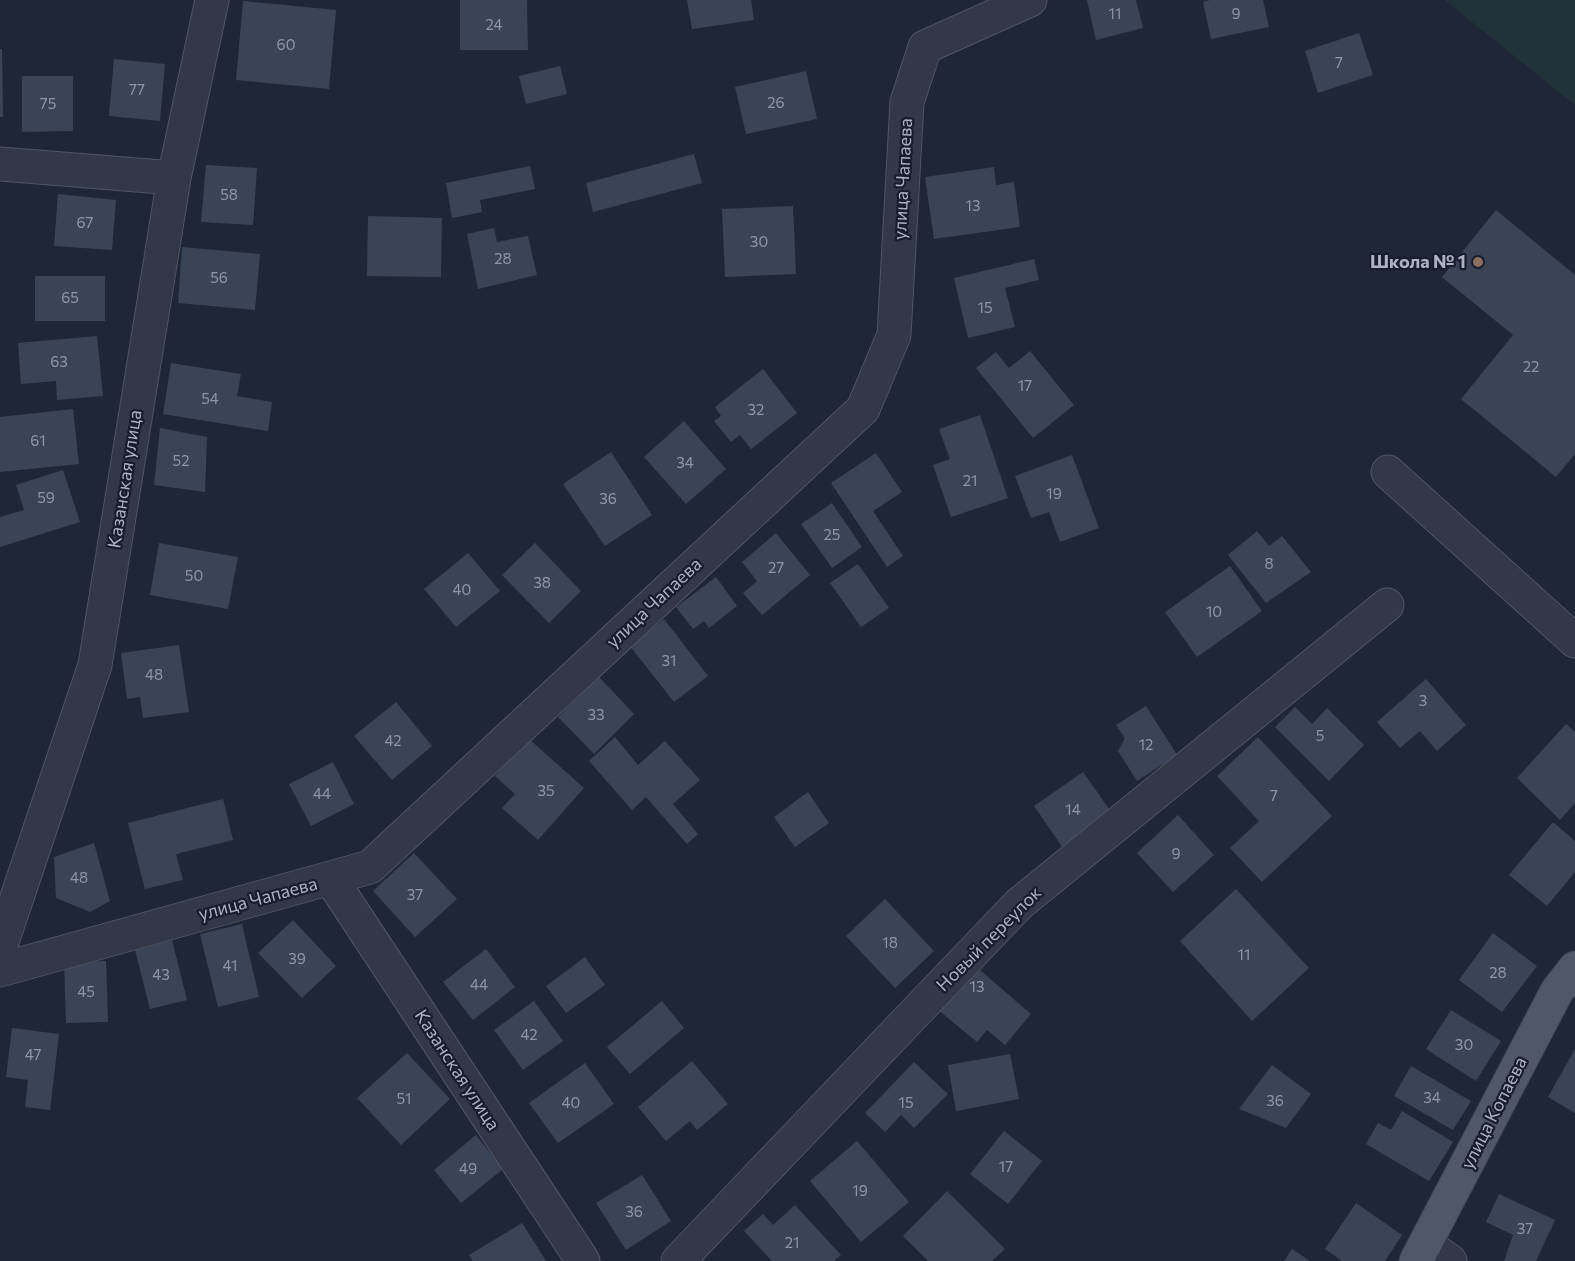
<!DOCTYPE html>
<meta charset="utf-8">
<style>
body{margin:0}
canvas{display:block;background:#1f2637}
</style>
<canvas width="1575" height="1261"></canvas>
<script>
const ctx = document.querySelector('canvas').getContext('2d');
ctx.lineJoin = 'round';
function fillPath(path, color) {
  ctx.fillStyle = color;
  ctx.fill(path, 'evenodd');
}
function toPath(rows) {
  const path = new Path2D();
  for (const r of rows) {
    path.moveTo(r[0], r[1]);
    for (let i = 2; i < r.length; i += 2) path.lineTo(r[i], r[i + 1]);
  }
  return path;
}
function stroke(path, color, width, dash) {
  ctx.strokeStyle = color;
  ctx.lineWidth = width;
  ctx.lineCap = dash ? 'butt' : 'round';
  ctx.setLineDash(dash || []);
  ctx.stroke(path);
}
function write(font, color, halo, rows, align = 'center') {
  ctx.font = font + ' Commissioner,sans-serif';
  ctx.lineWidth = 4.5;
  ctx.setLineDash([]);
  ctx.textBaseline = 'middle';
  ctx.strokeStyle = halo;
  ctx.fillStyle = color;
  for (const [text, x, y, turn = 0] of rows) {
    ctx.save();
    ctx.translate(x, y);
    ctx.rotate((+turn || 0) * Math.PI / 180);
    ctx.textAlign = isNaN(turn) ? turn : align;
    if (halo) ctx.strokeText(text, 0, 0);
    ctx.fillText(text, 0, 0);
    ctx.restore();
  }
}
fillPath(toPath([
 [1575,0,1575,105,1446,1,1446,0]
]), '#213238');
fillPath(toPath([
 [460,0,527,0,528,50,460,50],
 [687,0,751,0,754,20,692,29],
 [1087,0,1136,0,1143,28,1096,40],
 [1210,0,1263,0,1269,27,1211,39,1203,2],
 [243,1,336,10,329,89,236,80],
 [1359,33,1373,75,1318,93,1305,51],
 [0,49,2,49,3,117,0,117],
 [114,59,165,64,160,121,109,116],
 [560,66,567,94,526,104,519,76],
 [806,71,817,119,746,134,735,87],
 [22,76,73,76,73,131,22,132],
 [694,154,702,183,593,212,586,183],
 [206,165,257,168,253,225,201,222],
 [530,166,535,189,480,200,482,212,452,218,446,183],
 [994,167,996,185,1014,182,1020,227,934,239,925,177],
 [58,194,116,200,112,250,54,246],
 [793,206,796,274,725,277,722,209],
 [1496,210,1575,275,1575,454,1556,477,1461,399,1513,335,1442,277],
 [368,216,442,218,441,277,367,276],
 [494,228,497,242,528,236,537,275,478,289,467,234],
 [182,247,260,254,255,310,178,303],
 [1034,259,1039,280,1005,288,1015,327,968,338,954,278],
 [35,276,105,276,105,321,35,321],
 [97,336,103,396,57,400,56,381,21,384,18,343],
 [1030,351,1074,405,1033,438,976,368,996,352,1009,368],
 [171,363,241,374,237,396,272,402,268,431,163,414],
 [763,369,797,413,751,449,740,435,731,442,714,421,721,416,715,407],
 [73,409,79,464,0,472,0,417],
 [980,415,1008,498,951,517,933,465,950,459,939,429],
 [684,421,726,469,686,504,644,457],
 [160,428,207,437,205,492,154,485],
 [611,452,652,515,605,546,563,484],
 [876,453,902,492,873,511,903,556,887,567,831,483],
 [1072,455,1099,528,1060,542,1049,512,1031,518,1015,476],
 [63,470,80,522,0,547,0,517,24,510,16,485],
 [832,503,862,547,832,568,801,524],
 [1257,531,1269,546,1282,536,1311,572,1266,603,1228,555],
 [776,533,810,575,762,615,743,593,757,581,742,562],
 [159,543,238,557,228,609,150,595],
 [535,543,581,591,549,623,502,575],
 [468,553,500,591,456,627,424,589],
 [858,564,889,608,861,627,830,583],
 [1230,566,1262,611,1197,657,1165,612],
 [716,577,737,606,709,628,704,621,693,629,676,607],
 [664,619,708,676,674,702,630,646],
 [179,645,189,712,143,718,140,697,127,699,121,653],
 [599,677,634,714,594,754,558,717],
 [1426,679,1466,725,1437,751,1420,731,1400,748,1377,722],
 [396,702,432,746,392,780,354,736],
 [1146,706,1177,755,1137,781,1118,751,1125,738,1116,725],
 [1295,707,1312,724,1327,708,1364,745,1329,781,1275,727],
 [1566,724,1575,732,1575,803,1560,820,1517,778],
 [615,737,638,765,665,741,700,780,673,804,698,834,687,844,646,797,632,810,589,761],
 [1258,737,1332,816,1262,882,1230,848,1259,821,1217,776],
 [528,738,584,788,538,840,502,808,515,794,495,776],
 [333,762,354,804,311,826,289,784],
 [1083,772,1112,813,1063,848,1034,806],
 [808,792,829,823,795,847,774,817],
 [223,799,233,840,176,854,183,880,145,889,128,823],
 [1178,815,1214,855,1173,892,1137,853],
 [1553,822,1575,841,1575,872,1547,906,1509,875],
 [94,843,110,901,90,912,56,898,54,857],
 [414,853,457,899,415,937,373,891],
 [1236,889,1309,968,1252,1021,1180,941],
 [885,899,934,951,895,988,846,936],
 [293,920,336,966,302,998,258,953],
 [242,924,259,997,218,1007,200,934],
 [1493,933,1537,966,1502,1012,1459,980],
 [172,940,187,1000,150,1009,135,950],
 [486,949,515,987,473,1020,443,982],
 [585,957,605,985,566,1013,546,986],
 [106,961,108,1022,66,1023,64,962],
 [974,965,1031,1014,1005,1045,987,1030,977,1042,937,1009],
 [534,1001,563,1041,523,1070,494,1030],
 [662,1001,684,1028,630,1074,607,1047],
 [1451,1010,1501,1041,1476,1081,1426,1049],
 [12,1028,59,1034,50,1110,25,1107,28,1080,6,1077],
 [1575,1049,1575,1113,1548,1097],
 [407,1053,450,1099,401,1145,357,1098],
 [1010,1054,1019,1099,956,1111,948,1065],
 [692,1061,728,1104,697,1130,690,1121,666,1141,638,1107],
 [914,1062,948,1094,914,1128,901,1115,885,1132,865,1113],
 [585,1063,614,1104,558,1143,529,1103],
 [1272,1065,1311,1094,1286,1128,1239,1109],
 [1411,1066,1471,1101,1453,1130,1394,1096],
 [1402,1111,1453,1142,1429,1181,1366,1144,1378,1123,1391,1130],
 [1004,1131,1042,1161,1008,1204,970,1174],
 [476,1135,503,1169,461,1203,434,1170],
 [857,1141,909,1202,861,1242,810,1181],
 [642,1175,671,1221,626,1250,596,1203],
 [947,1191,1005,1249,992,1261,928,1261,903,1236],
 [1499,1194,1555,1220,1536,1261,1504,1261,1513,1235,1486,1222],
 [1356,1203,1402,1235,1385,1261,1342,1261,1325,1249],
 [795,1205,841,1255,834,1261,772,1261,744,1231,763,1214,773,1225],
 [522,1223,546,1261,473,1261,469,1255],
 [1292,1249,1310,1261,1284,1261]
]), '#3b4357');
const minor = toPath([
 [0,164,174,178],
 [1388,472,1575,641],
 [331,879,583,1261],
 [0,948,95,665,174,178,212,0],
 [0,970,370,867,863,409,894,335,907,102,925,47,1030,0],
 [1426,1244,1450,1261],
 [678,1261,1019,904,1387,605]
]);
const major = toPath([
 [1416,1261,1557,991,1575,968]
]);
stroke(minor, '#505565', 35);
stroke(major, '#3c4151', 35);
stroke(minor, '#323847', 33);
stroke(major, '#505768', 33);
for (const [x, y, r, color] of [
 [1478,262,6,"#8d6e63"]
]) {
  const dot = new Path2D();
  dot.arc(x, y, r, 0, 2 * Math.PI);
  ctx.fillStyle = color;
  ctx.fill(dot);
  stroke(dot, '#181d2c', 2);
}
write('15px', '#9096a9', null, [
 ["11",1115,14],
 ["9",1236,14],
 ["24",494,25],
 ["60",286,45],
 ["7",1339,63],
 ["77",137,90],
 ["26",776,103],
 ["75",48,104],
 ["58",229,195],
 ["13",973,206],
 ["67",85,223],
 ["30",759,242],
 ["28",503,259],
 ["56",219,278],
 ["65",70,298],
 ["15",985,308],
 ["63",59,362],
 ["22",1531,367],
 ["17",1025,386],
 ["54",210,399],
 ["32",756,410],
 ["61",38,441],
 ["52",181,461],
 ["34",685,463],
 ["21",970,481],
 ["19",1054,494],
 ["59",46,498],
 ["36",608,499],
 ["25",832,535],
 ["8",1269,564],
 ["27",776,568],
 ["50",194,576],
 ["38",542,583],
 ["40",462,590],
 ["10",1214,612],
 ["31",669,661],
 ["48",154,675],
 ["3",1423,701],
 ["33",596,715],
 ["5",1320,736],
 ["42",393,741],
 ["12",1146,745],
 ["35",546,791],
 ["44",322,794],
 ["7",1274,796],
 ["14",1073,810],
 ["9",1176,854],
 ["48",79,878],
 ["37",415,895],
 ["18",890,943],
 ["11",1244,955],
 ["39",297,959],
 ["41",230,966],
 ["28",1498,973],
 ["43",161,975],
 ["44",479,985],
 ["13",977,987],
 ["45",86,992],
 ["42",529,1035],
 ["30",1464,1045],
 ["47",33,1055],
 ["34",1432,1098],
 ["51",404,1099],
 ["36",1275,1101],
 ["40",571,1103],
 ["15",906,1103],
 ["17",1006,1167],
 ["49",468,1169],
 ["19",860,1191],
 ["36",634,1212],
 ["37",1525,1229],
 ["21",792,1243]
]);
write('18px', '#acb2c4', '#181d2c', [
 ["улица Чапаева",903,179,-87],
 ["Казанская улица",125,479,-81],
 ["улица Чапаева",654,603,-43],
 ["улица Чапаева",258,899,-15],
 ["Новый переулок",989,939,-45],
 ["Казанская улица",457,1070,57],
 ["улица Копаева",1494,1113,-63]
]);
write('bold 18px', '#acb2c4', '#181d2c', [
 ["Школа № 1",1466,262]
], 'right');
</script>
